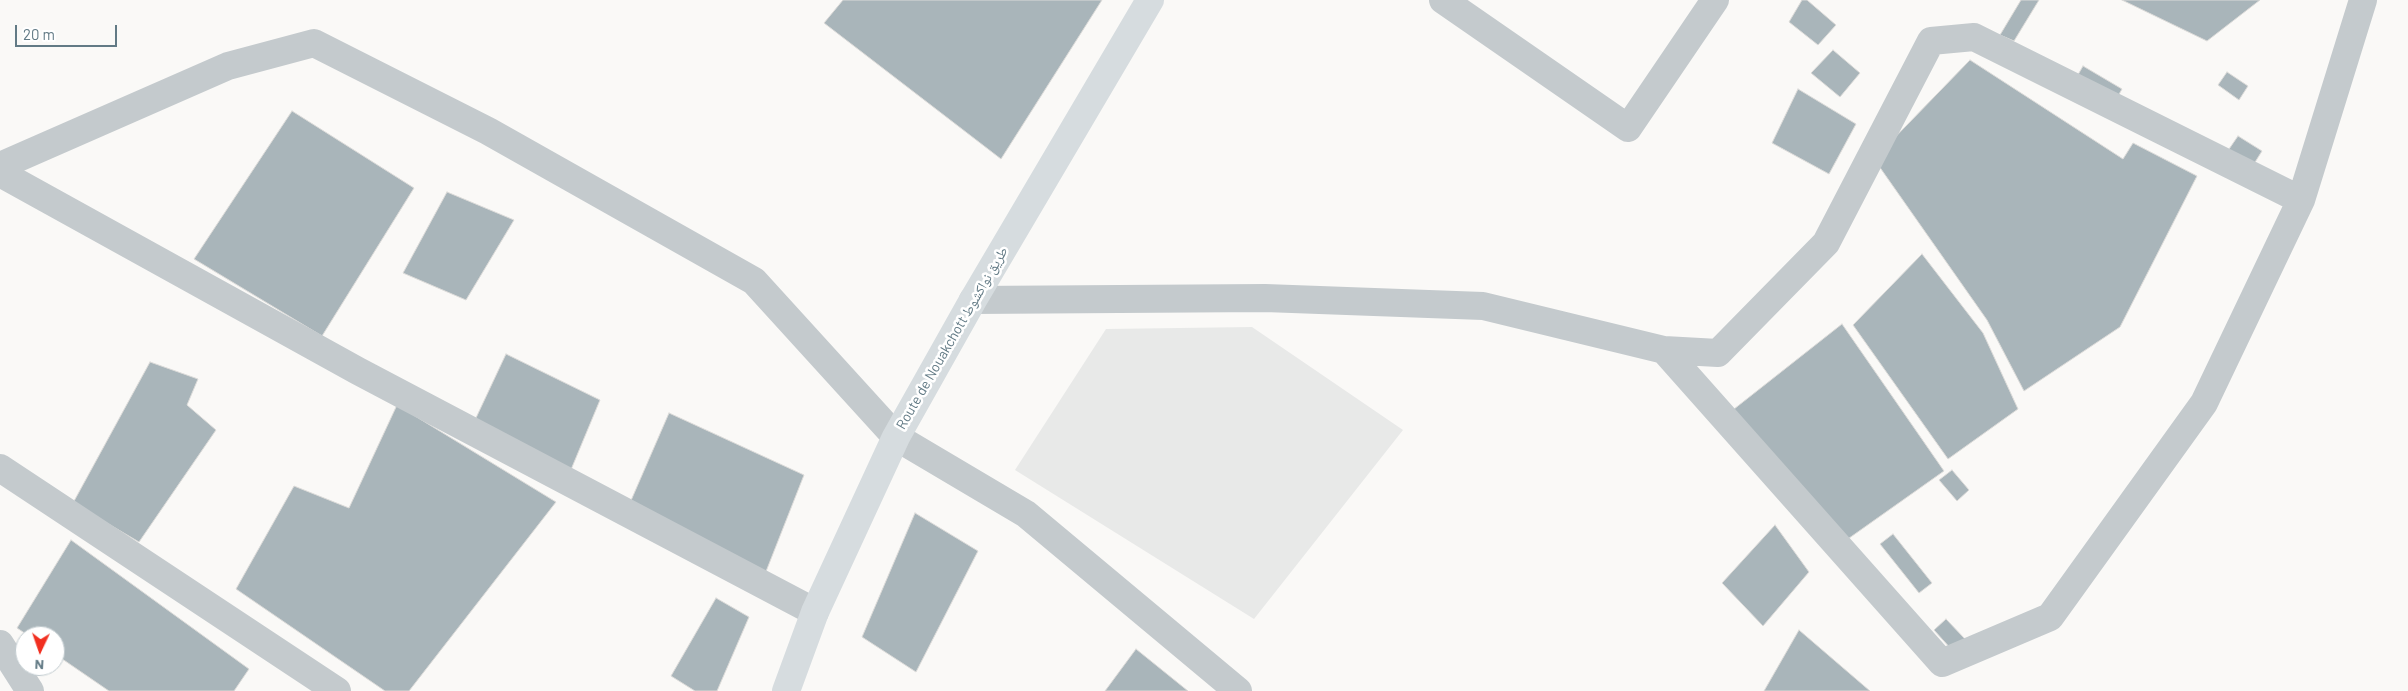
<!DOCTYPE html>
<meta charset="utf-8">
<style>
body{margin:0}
#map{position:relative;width:2408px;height:691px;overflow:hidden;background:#faf9f7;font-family:Barlow,sans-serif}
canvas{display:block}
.north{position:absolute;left:15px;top:626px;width:50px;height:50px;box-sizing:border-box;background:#fff;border:1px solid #c0cace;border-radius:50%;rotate:183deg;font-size:14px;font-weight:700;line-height:20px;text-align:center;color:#627a85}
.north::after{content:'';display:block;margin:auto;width:18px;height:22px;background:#f12f20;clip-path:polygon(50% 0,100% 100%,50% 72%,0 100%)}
.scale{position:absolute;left:15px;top:25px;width:102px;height:22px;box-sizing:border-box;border:2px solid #627a85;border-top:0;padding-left:6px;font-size:15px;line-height:18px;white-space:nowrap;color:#627a85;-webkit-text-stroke:4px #fff;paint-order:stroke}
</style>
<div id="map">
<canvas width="2408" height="691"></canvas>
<div class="north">N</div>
<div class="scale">20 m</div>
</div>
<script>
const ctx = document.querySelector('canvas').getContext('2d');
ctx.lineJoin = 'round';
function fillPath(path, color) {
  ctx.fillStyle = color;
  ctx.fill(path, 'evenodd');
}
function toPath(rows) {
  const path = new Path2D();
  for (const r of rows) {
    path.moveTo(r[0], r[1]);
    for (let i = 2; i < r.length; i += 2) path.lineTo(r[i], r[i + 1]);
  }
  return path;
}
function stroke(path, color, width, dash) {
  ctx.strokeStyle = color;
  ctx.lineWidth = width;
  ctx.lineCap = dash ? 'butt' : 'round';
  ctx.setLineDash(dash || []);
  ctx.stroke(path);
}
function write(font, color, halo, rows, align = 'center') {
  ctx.font = font + ' Barlow,"Noto Naskh Arabic",sans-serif';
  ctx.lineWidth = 5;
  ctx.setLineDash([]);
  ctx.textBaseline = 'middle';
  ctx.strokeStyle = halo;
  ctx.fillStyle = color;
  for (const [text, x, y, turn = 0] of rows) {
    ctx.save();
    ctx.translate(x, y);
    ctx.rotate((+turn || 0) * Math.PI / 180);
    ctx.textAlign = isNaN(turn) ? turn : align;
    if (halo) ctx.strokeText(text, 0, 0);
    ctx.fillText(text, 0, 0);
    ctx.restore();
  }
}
fillPath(toPath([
 [1252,327,1403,430,1254,619,1015,470,1106,329]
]), '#e8e9e8');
const building = toPath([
 [843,0,1102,0,1001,159,824,23,843,0],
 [1802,0,1807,0,1836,25,1818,45,1789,22,1802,0],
 [2021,0,2039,0,2014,41,2000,35,2021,0],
 [2122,0,2260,0,2207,41,2122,0],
 [1833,50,1860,73,1840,97,1811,73,1833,50],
 [1970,60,2123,159,2133,143,2197,176,2120,327,2024,391,1987,320,1874,159,1970,60],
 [2083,66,2122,89,2114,103,2075,80,2083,66],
 [2227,72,2248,86,2239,100,2218,85,2227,72],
 [1798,89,1856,124,1829,174,1772,143,1798,89],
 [292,111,414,188,322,336,194,259,292,111],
 [2238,136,2262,151,2252,167,2227,152,2238,136],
 [447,192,514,220,466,300,403,273,447,192],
 [1922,254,1983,333,2018,409,1948,459,1853,325,1922,254],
 [1842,324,1944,471,1845,541,1729,413,1842,324],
 [506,354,600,400,570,472,475,420,506,354],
 [150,362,198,379,187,405,216,430,139,542,73,503,150,362],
 [397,405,556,502,409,691,385,691,236,589,294,486,349,508,397,405],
 [669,413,804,475,765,574,626,512,669,413],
 [1952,470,1969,490,1957,501,1939,480,1952,470],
 [915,513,978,551,916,672,862,637,915,513],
 [1775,525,1809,572,1763,626,1722,583,1775,525],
 [1893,534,1932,583,1919,593,1880,544,1893,534],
 [71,540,249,669,234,691,109,691,55,654,55,636,29,636,17,628,71,540],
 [716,598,749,617,717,691,695,691,671,676,716,598],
 [1946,619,1965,639,1952,650,1934,630,1946,619],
 [1799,630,1870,691,1764,691,1799,630],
 [1136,649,1188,691,1105,691,1136,649]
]);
fillPath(building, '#a9b5ba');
stroke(building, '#dcdbd9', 1);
stroke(toPath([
 [1443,0,1628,128,1715,0],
 [0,166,228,66,314,43,488,131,754,281,896,437,1026,514,1238,691],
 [0,173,358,371,815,612],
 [973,300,1265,298,1483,306,1664,350,1718,353,1826,243,1931,41,1974,37,2301,200,2363,0],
 [1664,350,1942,663,2050,617,2204,403,2301,200],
 [0,468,337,691],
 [0,644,30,691]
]), '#c4cacd', 28);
stroke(toPath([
 [786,691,815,612,896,437,973,300,1150,0]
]), '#d6dcdf', 28);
write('14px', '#627a85', '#fff', [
 ["Route de Nouakchott طريق نواكشوط",952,338,-60]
]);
</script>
